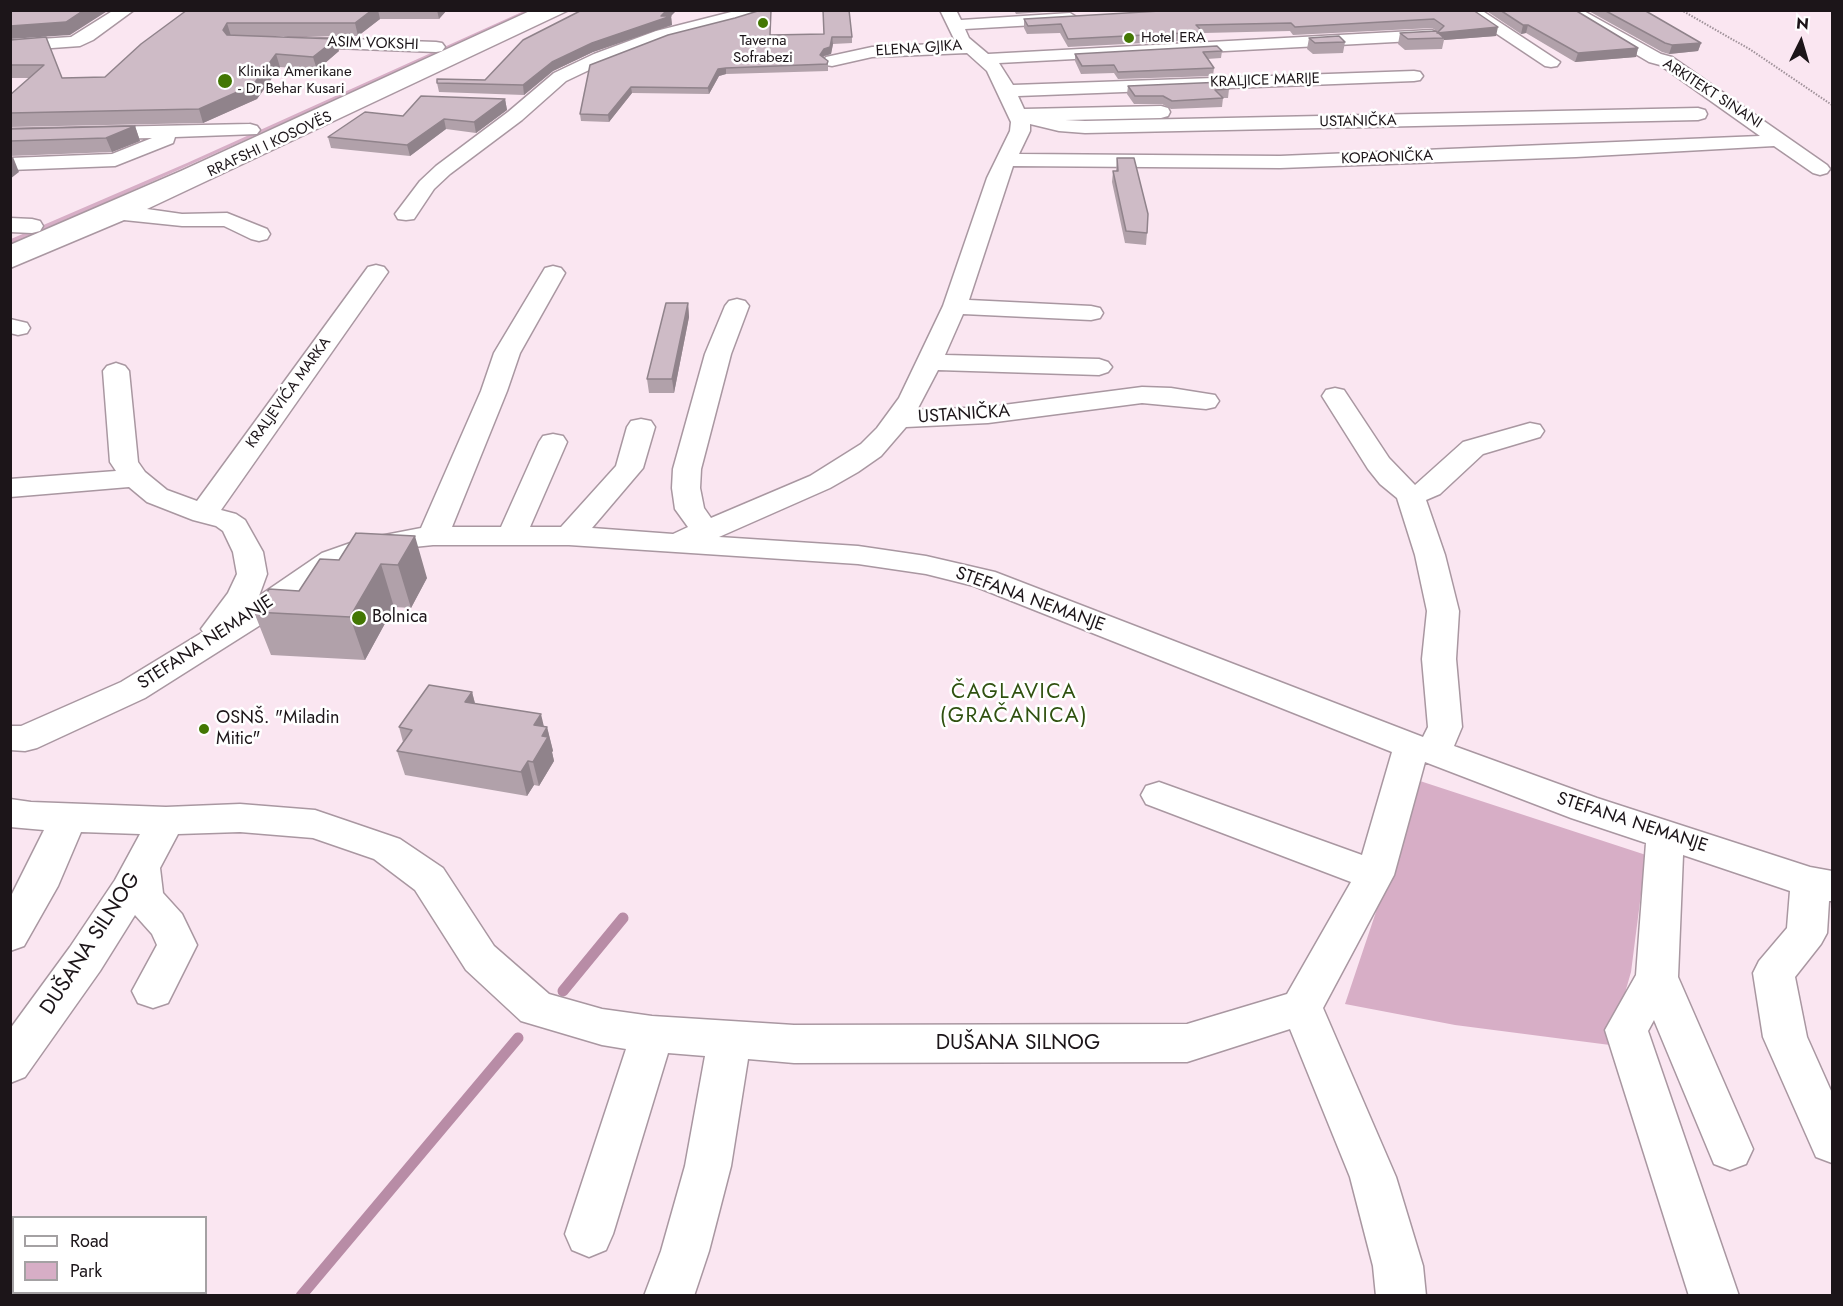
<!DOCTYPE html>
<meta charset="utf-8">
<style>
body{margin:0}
#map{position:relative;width:1843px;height:1306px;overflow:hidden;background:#fae6f1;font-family:Jost,sans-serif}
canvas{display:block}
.frame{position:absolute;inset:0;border:12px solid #1c1519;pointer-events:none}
.legend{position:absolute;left:12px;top:1216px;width:195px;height:78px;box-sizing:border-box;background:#fff;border:2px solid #a4a1a3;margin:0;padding:8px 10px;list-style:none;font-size:18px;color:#1c1519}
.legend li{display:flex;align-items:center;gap:12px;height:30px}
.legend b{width:30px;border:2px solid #a4a1a3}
.north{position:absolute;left:1771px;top:12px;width:60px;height:60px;-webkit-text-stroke:4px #fff;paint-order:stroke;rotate:5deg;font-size:16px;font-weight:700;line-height:24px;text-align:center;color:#1c1519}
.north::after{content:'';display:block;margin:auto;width:21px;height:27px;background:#1c1519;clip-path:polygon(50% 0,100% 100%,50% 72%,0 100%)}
</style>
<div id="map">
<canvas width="1843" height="1306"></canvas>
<div class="frame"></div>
<ul class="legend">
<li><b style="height:8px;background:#fff"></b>Road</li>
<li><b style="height:16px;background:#d7aec6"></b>Park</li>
</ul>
<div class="north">N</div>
</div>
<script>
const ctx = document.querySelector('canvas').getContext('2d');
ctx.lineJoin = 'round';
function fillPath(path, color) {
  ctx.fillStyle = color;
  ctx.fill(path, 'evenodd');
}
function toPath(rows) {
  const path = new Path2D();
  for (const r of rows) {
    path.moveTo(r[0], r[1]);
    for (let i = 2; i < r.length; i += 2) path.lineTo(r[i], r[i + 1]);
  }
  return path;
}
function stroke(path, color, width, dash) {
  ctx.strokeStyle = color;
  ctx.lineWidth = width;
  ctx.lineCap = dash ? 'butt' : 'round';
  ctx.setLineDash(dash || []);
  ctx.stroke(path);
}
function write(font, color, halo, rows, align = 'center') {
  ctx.font = font + ' Jost,sans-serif';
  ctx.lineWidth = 5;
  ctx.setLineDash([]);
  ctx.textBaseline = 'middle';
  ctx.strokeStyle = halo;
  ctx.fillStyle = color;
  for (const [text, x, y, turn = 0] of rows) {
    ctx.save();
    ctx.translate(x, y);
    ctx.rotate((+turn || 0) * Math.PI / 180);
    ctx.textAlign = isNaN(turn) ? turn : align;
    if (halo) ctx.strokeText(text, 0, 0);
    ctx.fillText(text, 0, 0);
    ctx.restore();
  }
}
fillPath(toPath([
 [524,11,533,11,11,245,11,239,187,163],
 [1420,781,1646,855,1631,972,1610,1045,1455,1025,1345,1004]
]), '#d7aec6');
stroke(toPath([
 [563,991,623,918],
 [301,1296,518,1038]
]), '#b88ca6', 11);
const minor = toPath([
 [114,10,134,10,93,40,80,46,10,51,10,41,71,37,114,10],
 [547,10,569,10,147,209,182,214,227,213,267,229,270,234,267,239,259,241,251,239,224,226,182,226,124,220,10,268,10,253,144,196,547,10],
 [739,10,768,10,766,13,668,39,606,62,566,81,522,120,450,174,434,189,414,219,406,220,398,219,395,214,420,181,436,166,508,112,554,73,594,54,656,31,739,10],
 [940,10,956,10,961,20,1070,13,1078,18,1070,23,965,29,969,38,988,54,1432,30,1440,35,1432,40,999,63,1013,85,1414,71,1420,72,1423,76,1420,80,1414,81,1018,96,1024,109,1161,106,1168,108,1170,112,1168,116,1161,118,1065,120,1085,121,1698,108,1705,110,1707,114,1705,118,1698,120,1085,133,1059,131,1030,124,1030,131,1019,154,1280,156,1760,136,1660,65,1649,62,1561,10,1582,10,1661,54,1672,57,1827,165,1830,169,1827,173,1820,175,1813,173,1774,146,1576,157,1280,168,1013,166,969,300,1091,306,1100,308,1103,313,1100,318,1091,320,963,314,945,355,1099,359,1108,362,1112,367,1108,372,1099,375,938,370,917,410,988,407,1142,387,1171,388,1215,395,1219,401,1215,407,1206,409,1142,403,988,423,906,427,881,456,858,472,830,488,719,537,858,546,926,556,995,572,1423,737,1428,727,1422,659,1427,611,1415,555,1397,498,1380,484,1368,469,1322,396,1326,390,1335,388,1344,390,1389,458,1415,485,1463,442,1530,423,1540,425,1544,431,1540,437,1483,454,1440,494,1426,500,1445,555,1459,611,1456,659,1462,727,1454,746,1597,798,1810,867,1832,871,1832,901,1829,901,1827,933,1821,944,1795,977,1807,1037,1832,1093,1832,1163,1816,1157,1763,1037,1753,973,1759,961,1787,928,1790,891,1683,855,1678,977,1753,1149,1746,1164,1730,1170,1714,1164,1654,1020,1648,1031,1739,1296,1689,1296,1605,1030,1636,975,1646,843,1571,818,1425,762,1394,875,1323,1008,1396,1177,1423,1266,1426,1296,1376,1296,1373,1266,1350,1177,1290,1029,1187,1062,794,1063,748,1059,731,1166,709,1251,694,1296,644,1296,661,1251,685,1166,705,1056,668,1053,613,1234,606,1250,589,1257,572,1250,565,1234,626,1049,602,1045,521,1021,466,970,415,890,374,859,313,838,240,832,178,834,160,868,163,893,182,914,197,945,168,1003,153,1008,138,1003,132,991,157,945,152,934,135,915,100,971,25,1077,10,1083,10,1029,70,947,115,880,140,834,81,832,58,886,24,946,10,951,10,898,44,830,10,827,10,799,31,802,166,807,240,804,315,810,400,839,443,868,494,946,549,994,602,1009,652,1016,794,1025,1187,1024,1287,994,1351,882,1146,804,1141,795,1146,786,1159,782,1362,855,1392,752,974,586,926,574,858,564,569,545,433,545,404,548,378,553,344,567,262,624,145,698,37,748,25,751,10,750,10,726,21,726,121,682,203,632,201,629,228,593,237,574,233,552,223,531,216,526,193,520,147,502,129,487,10,497,10,479,116,471,110,462,103,371,107,366,116,363,125,366,129,371,138,462,145,472,167,490,197,501,368,267,376,265,384,267,388,272,221,510,236,514,245,520,263,552,267,574,259,596,322,553,359,540,421,528,481,391,494,353,545,268,553,266,561,268,565,273,520,353,507,391,452,527,501,527,539,442,543,436,553,434,563,436,567,442,530,527,561,527,616,466,627,427,631,421,641,419,651,421,655,427,643,468,592,528,673,534,688,527,675,509,672,488,673,469,705,354,725,306,729,301,737,299,745,301,749,306,731,354,701,469,700,488,704,508,711,518,810,476,861,444,877,428,899,398,943,306,987,178,1010,131,1011,122,987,71,967,53,872,57,832,66,826,65,823,61,826,57,872,47,956,43,940,10],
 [1461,10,1481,10,1560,62,1557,66,1551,67,1545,66,1461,10],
 [291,37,436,42,442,43,445,47,442,51,436,52,285,46,283,42,285,38,291,37],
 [250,124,257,126,260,130,257,134,175,137,173,143,115,166,10,170,10,158,112,154,152,138,10,141,10,129,250,124],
 [10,218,32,219,40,221,43,226,40,231,32,233,10,232,10,218],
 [10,319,27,323,30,328,27,333,18,335,10,333,10,319]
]);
const highway = toPath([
 [532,10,554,10,195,179,10,260,10,245,181,171,532,10]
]);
stroke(minor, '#a997a1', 3);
stroke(highway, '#a997a1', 3);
stroke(toPath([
 [1681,10,1751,50,1832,105]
]), '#9f9199', 2, [1.5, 1.5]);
fillPath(minor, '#fff');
fillPath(highway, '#fff');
fillPath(toPath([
 [187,10,447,10,439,19,380,19,358,36,240,36,339,51,317,70,280,67,257,99,203,123,10,127,10,95,29,78,10,78,10,40,62,78,105,77],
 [1014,10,1070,10,1016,14],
 [1473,10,1496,36,1444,40,1442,49,1405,50,1398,44,1400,33,1438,32,1432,28,1293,35,1290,31,1203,33,1202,40,1068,47,1060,33,1027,34,1024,28,1024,19],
 [1485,10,1575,10,1638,48,1636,57,1575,62,1526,33,1521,34],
 [1587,10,1644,10,1701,43,1698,51,1669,54,1662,52],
 [671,16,672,25,593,52,553,71,524,95,439,92,437,83,485,80],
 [771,35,852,37,852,43,833,44,831,54,824,56,823,57,828,61,828,71,726,74,719,76,709,94,632,93,609,122,581,121,580,114,590,65],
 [1309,38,1345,42,1343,53,1313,54,1307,49],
 [1222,51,1221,58,1207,59,1214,68,1213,76,1118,79,1114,73,1081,74,1075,61,1075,54],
 [1128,86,1229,89,1228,98,1223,98,1222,107,1171,109,1162,104,1134,104,1127,94],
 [505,99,507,110,476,133,446,129,410,156,331,148,328,137,403,116],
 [135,126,140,141,112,152,10,156,10,129],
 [1117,158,1147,233,1146,245,1125,243,1112,182,1113,171,1116,171],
 [688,303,689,317,674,393,649,393,647,379],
 [356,533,427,578,411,608,394,607,365,660,271,655,254,612,299,591,339,560],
 [472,692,475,703,547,727,553,751,552,752,554,761,539,786,534,785,527,796,405,775,397,751,403,742,399,727]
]), '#b1a1aa');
fillPath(toPath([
 [84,10,109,10,70,35,10,39,10,26],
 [372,10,378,10,380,19,358,36,355,23],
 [437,10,447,10,439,19],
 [667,10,677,10,671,16,672,25,593,52,553,71,524,95,523,85,552,62,592,43,661,16],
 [227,23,231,36,227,43,223,30],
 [1523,25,1528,25,1526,33,1521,34],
 [1498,27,1496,36,1444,40,1444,38,1437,33],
 [832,37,833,44,831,54,824,56,821,61,820,55],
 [336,39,339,51,317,70,313,57],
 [1701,43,1698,51,1669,54,1672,45],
 [1638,48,1636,57,1575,62,1578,53],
 [276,54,280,67,257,99,203,123,199,109],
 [726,68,726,74,719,76,709,94,708,88,718,69],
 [631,87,632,93,609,122,608,115],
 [505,99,507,110,476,133,474,122],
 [444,119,446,129,410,156,407,145],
 [135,126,140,141,112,152,106,138],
 [13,157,19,172,10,179,10,160],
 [688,303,689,317,674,393,672,379],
 [415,536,427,578,411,608,398,565],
 [381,564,394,607,365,660,350,617],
 [472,692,478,716,465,702],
 [541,714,545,731,547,727,553,751,552,752,554,761,539,786,533,762,534,725],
 [528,761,534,785,527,796,521,772]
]), '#90838b');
const building = toPath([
 [10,10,84,10,66,22,10,26,10,10],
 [187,10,372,10,355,23,227,23,223,30,227,35,336,39,313,57,276,54,253,85,199,109,10,113,10,95,44,65,10,65,10,40,46,37,62,78,105,77,141,44,187,10],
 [582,10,667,10,661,16,671,16,592,43,552,62,523,85,437,83,437,79,485,80,523,40,582,10],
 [761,10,771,10,770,35,824,34,823,10,849,10,852,37,832,37,830,47,824,49,820,55,828,61,827,64,726,68,718,69,708,88,631,87,608,115,580,114,590,65,668,35,735,18,761,10],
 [1177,10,1473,10,1498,27,1437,33,1444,26,1434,19,1295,27,1291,23,1196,25,1203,32,1068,39,1061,24,1028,26,1024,19,1177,10],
 [1500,10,1575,10,1638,48,1578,53,1528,25,1523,25,1500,10],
 [1604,10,1644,10,1701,43,1672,45,1665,43,1604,10],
 [1436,31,1444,38,1408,39,1400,33,1436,31],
 [1339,36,1345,42,1315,43,1309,38,1339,36],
 [1217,46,1222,51,1203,52,1214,68,1118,72,1114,65,1082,66,1075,54,1217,46],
 [1224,82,1229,89,1215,90,1223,98,1172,101,1163,96,1135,96,1128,86,1224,82],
 [421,96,505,99,474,122,444,119,407,145,328,137,365,112,403,116,421,96],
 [135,126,106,138,10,141,10,129,135,126],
 [1117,158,1134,158,1148,214,1147,233,1126,231,1113,171,1118,171,1117,158],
 [666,303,688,303,672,379,647,379,666,303],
 [356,533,415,536,398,565,381,564,350,617,254,612,269,589,299,591,320,559,339,560,356,533],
 [429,685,472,692,465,702,541,714,534,725,547,727,542,736,548,737,533,762,528,761,521,772,397,751,412,730,399,727,429,685]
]);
fillPath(building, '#cebbc6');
stroke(building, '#90838b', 1.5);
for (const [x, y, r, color] of [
 [763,23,6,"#437703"],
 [1129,38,6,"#437703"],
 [225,81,8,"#437703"],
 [359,618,8,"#437703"],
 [204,729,6,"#437703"]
]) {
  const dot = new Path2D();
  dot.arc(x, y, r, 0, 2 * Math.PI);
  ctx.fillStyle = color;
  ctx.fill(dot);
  stroke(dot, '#fff', 2);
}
write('15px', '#1c1519', '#fff', [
 ["Hotel ERA",1141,38],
 ["Taverna",763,41,"center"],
 ["Sofrabezi",763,58,"center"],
 ["Klinika Amerikane",238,72],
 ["- Dr Behar Kusari",238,89]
], 'left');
write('15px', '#1c1519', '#fff', [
 ["ASIM VOKSHI",373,44,2],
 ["ELENA GJIKA",919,49,-4],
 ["KRALJICE MARIJE",1265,81,-2],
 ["ARKITEKT SINANI",1712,94,33],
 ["USTANIČKA",1358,122,-1],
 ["RRAFSHI I KOSOVËS",270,145,-25],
 ["KOPAONIČKA",1387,158,-2],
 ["KRALJEVIĆA MARKA",289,393,-54]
]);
write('18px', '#1c1519', '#fff', [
 ["USTANIČKA",964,415,-4],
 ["STEFANA NEMANJE",1030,600,20],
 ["STEFANA NEMANJE",206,643,-33],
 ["STEFANA NEMANJE",1632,823,18]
]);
write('18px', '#1c1519', '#fff', [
 ["Bolnica",372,618],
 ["OSNŠ. \"Miladin",216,719],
 ["Mitic\"",216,740]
], 'left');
ctx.letterSpacing = '1.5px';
write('21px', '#305110', '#fff', [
 ["ČAGLAVICA",1014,693],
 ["(GRAČANICA)",1014,717]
]);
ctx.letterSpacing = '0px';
write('21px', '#1c1519', '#fff', [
 ["DUŠANA SILNOG",91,944,-57],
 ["DUŠANA SILNOG",1018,1044]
]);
</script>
